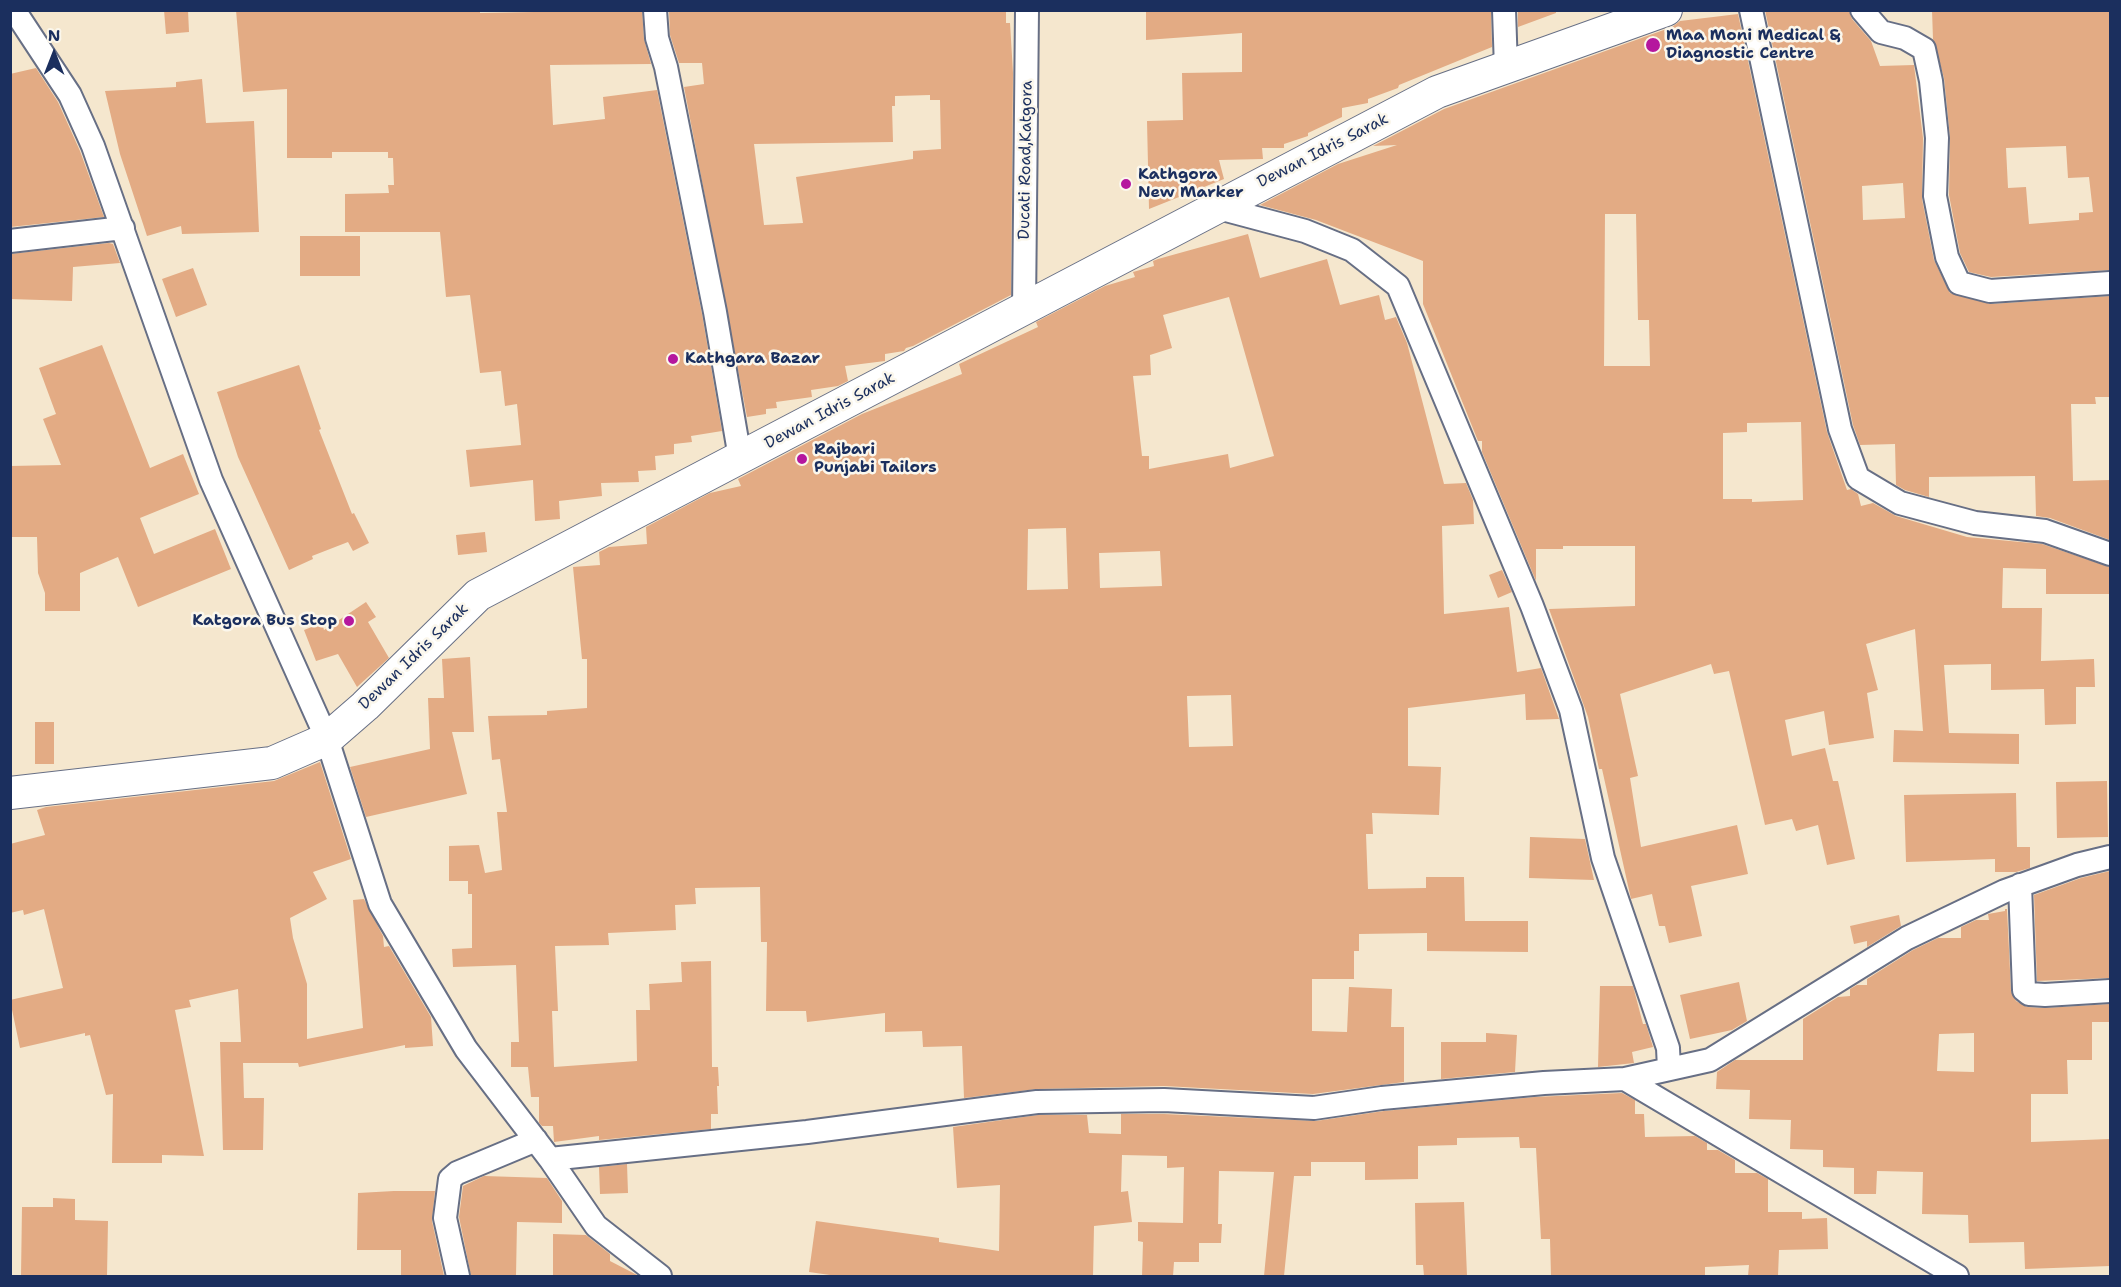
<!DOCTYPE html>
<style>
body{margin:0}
#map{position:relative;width:2121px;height:1287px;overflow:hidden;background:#f5e7ce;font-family:"Shantell Sans",sans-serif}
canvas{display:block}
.frame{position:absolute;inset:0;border:12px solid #1b2f5e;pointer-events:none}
.north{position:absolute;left:24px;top:24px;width:60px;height:60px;-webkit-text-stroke:4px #fbf7ec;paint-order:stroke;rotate:0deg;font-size:16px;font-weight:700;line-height:24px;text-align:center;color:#1b2f5e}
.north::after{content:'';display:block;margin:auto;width:21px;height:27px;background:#1b2f5e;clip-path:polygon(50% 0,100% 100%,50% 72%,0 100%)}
</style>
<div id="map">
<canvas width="2121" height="1287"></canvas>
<div class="frame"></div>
<div class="north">N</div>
</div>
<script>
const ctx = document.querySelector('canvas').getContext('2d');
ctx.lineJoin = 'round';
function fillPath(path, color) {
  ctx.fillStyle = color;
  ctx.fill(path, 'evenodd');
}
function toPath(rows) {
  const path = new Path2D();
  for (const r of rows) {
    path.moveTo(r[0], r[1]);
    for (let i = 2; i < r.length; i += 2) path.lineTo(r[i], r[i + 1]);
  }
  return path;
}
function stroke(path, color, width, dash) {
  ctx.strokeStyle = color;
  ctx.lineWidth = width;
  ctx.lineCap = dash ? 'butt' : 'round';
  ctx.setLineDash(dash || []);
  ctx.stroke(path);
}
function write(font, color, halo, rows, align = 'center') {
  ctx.font = font + ' "Shantell Sans",sans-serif';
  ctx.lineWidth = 5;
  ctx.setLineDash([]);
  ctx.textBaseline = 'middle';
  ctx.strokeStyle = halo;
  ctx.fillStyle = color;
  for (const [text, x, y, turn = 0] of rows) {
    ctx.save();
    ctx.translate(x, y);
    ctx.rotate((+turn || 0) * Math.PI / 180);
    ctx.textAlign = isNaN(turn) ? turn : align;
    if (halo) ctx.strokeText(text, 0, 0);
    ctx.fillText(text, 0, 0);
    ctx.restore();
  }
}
fillPath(toPath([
 [164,10,188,10,189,32,166,34],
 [236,10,480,10,480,13,642,10,644,39,651,64,550,65,553,125,605,119,603,97,657,90,702,314,722,431,691,436,692,442,674,444,674,454,655,456,656,470,638,471,639,482,601,483,602,496,559,501,560,519,535,521,533,480,470,487,466,450,521,445,517,404,505,406,501,371,480,373,470,295,446,297,440,232,345,232,345,194,389,193,388,185,394,185,393,158,388,158,388,152,332,152,332,158,287,158,287,89,243,92],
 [669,10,1006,10,1006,23,1010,23,1013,73,1011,295,913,346,906,348,904,351,885,354,885,361,845,366,848,381,838,386,811,390,812,397,776,402,777,408,766,409,766,414,747,417,684,87,704,84,702,63,679,63,670,35],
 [930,95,930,100,940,100,941,149,913,151,913,159,796,177,803,223,764,225,754,144,893,142,892,106,895,106,895,96],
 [1146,10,1491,10,1492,47,1399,85,1398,88,1368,99,1368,103,1342,108,1342,117,1308,133,1308,136,1284,144,1284,148,1262,148,1263,159,1219,160,1224,179,1149,209,1147,121,1183,120,1182,73,1242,72,1242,33,1146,40],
 [1518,10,1556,10,1556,13,1518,27],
 [1765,10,1849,10,1852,19,1871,41,1880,66,1914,65,1923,138,1922,199,1934,260,1950,293,1991,304,2110,296,2110,397,2095,397,2096,404,2071,404,2073,481,2110,480,2110,540,2050,518,2036,516,2035,476,1929,477,1929,497,1905,490,1896,485,1895,444,1860,445,1853,425],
 [1903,183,1905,218,1863,220,1862,186],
 [1932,10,2110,10,2110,270,1991,277,1969,272,1960,253,1949,195,1950,137,1944,78,1933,39],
 [2066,146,2068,178,2089,177,2093,212,2079,213,2079,220,2029,224,2026,187,2008,188,2006,148],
 [1738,14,1827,432,1847,490,1851,489,1858,494,1861,506,1873,503,1896,516,1967,537,2042,544,2110,567,2110,594,2046,594,2046,569,2003,568,2002,608,2042,608,2041,661,2094,659,2095,687,2076,687,2076,724,2045,725,2044,689,1991,690,1991,664,1944,665,1949,733,2019,734,2019,764,1893,762,1894,730,1923,731,1915,629,1866,644,1878,690,1867,693,1874,738,1829,745,1824,711,1785,720,1792,756,1825,748,1833,781,1838,781,1855,859,1827,865,1818,825,1796,831,1792,819,1765,825,1729,671,1714,674,1711,664,1620,694,1638,776,1630,778,1641,847,1737,825,1748,874,1691,886,1702,936,1669,943,1665,926,1659,926,1652,894,1631,899,1602,769,1599,769,1588,717,1549,609,1635,606,1635,546,1563,546,1563,549,1536,549,1536,581,1482,452,1482,441,1478,441,1423,304,1423,261,1316,220,1260,205,1338,164,1397,145,1373,146,1444,109,1672,27,1680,21],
 [1605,214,1636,214,1638,320,1649,320,1650,366,1604,366],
 [1801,422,1803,500,1752,502,1752,499,1723,499,1723,433,1747,432,1747,423],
 [36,68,58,102,80,151,104,217,10,227,10,74],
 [202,79,206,123,254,121,259,232,182,234,181,226,147,236,120,154,105,91,176,87,176,82],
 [1248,234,1260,278,1327,259,1340,305,1379,295,1385,320,1396,317,1407,343,1444,484,1466,483,1473,500,1474,524,1442,526,1444,614,1509,607,1517,672,1541,668,1559,719,1526,720,1525,694,1408,708,1408,766,1441,767,1439,815,1372,813,1373,834,1366,834,1368,889,1426,888,1426,877,1464,877,1465,921,1528,921,1528,952,1427,951,1427,933,1359,934,1359,951,1354,951,1354,979,1312,979,1312,1031,1347,1032,1349,987,1392,989,1391,1027,1404,1027,1404,1082,1313,1094,1164,1086,1037,1089,964,1098,962,1046,923,1047,922,1031,885,1032,885,1013,807,1022,806,1011,766,1011,767,942,761,942,760,887,695,888,696,904,675,905,676,930,608,933,609,945,555,946,558,1011,552,1011,554,1067,637,1061,636,1010,650,1010,649,984,682,982,681,962,711,961,712,1067,718,1067,719,1086,717,1086,718,1114,711,1114,711,1129,599,1140,599,1136,554,1142,553,1126,542,1126,539,1123,539,1097,531,1097,528,1067,511,1067,511,1042,519,1042,516,965,453,967,452,949,472,948,472,894,468,894,468,881,449,881,449,846,479,845,485,873,502,870,497,812,507,812,500,759,492,760,488,716,547,715,547,711,587,708,587,659,582,659,573,567,600,565,599,552,609,547,647,544,646,527,710,493,741,486,738,479,862,414,962,374,959,364,1038,327,1036,322,1105,286,1135,277,1133,272,1154,266,1153,261,1158,259],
 [1229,297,1274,456,1230,468,1228,454,1149,469,1149,456,1142,456,1133,376,1151,375,1150,355,1172,348,1163,315],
 [1066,528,1068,589,1027,590,1028,529],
 [1160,551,1162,586,1100,588,1099,553],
 [1231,695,1233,746,1189,747,1187,696],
 [300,236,360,236,360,276,300,276],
 [109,243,113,244,120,263,73,267,72,301,10,299,10,254],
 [193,268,207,305,176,317,162,279],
 [102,345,150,468,183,454,199,494,140,518,154,554,215,529,231,569,138,607,118,557,80,573,80,611,45,611,45,593,38,573,37,537,10,537,10,466,61,465,43,419,56,414,39,368],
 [299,365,321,429,319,430,352,514,354,513,369,543,353,551,348,542,312,556,313,559,289,570,238,457,217,392],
 [485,532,487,552,458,555,456,535],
 [1502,570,1512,592,1498,598,1489,575],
 [366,602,376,617,368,622,389,658,357,687,338,654,316,661,304,630,322,623,324,630],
 [470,657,474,732,452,732,467,794,366,817,350,767,430,749,428,698,444,698,442,659],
 [35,722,54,722,54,764,35,764],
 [320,762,351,859,313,872,327,899,290,918,293,938,307,984,307,1039,363,1028,353,900,364,899,383,936,384,947,389,946,431,1017,433,1046,405,1048,405,1045,299,1067,298,1063,243,1063,244,1098,264,1098,263,1150,223,1150,220,1042,241,1042,238,989,189,1000,191,1007,175,1010,204,1156,162,1155,162,1163,112,1163,113,1094,106,1095,90,1035,85,1036,85,1033,20,1048,10,1000,63,988,44,909,24,915,23,910,10,913,10,844,45,835,37,810,46,807,274,781],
 [2107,781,2108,837,2057,838,2056,782],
 [2016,793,2017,847,2030,847,2030,868,2016,872,1995,872,1995,859,1906,862,1904,795],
 [1530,837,1585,839,1594,880,1529,878],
 [2110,871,2110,978,2037,981,2034,895,2081,878],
 [2005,909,2007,909,2011,991,2016,1001,2027,1007,2044,1008,2110,1004,2110,1022,2092,1022,2092,1060,2067,1060,2068,1094,2031,1094,2031,1142,2110,1139,2110,1266,2025,1269,2024,1242,1969,1243,1968,1215,1922,1214,1923,1172,1877,1171,1876,1194,1854,1194,1854,1168,1823,1167,1823,1150,1790,1149,1791,1120,1749,1119,1750,1090,1716,1089,1717,1072,1735,1060,1803,1060,1803,1019,1838,997,1850,996,1850,989,1857,985,1867,985,1867,979,1913,950,1938,938,1961,938,1961,927,1976,920,1989,920,1988,914,2005,911],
 [1974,1033,1974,1072,1937,1071,1939,1034],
 [1899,915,1901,926,1867,947,1867,941,1854,944,1850,926],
 [1739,982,1747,1021,1732,1030,1690,1039,1680,995],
 [1600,986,1633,986,1643,1024,1646,1024,1653,1047,1632,1052,1634,1063,1598,1067],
 [1486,1033,1517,1035,1515,1072,1441,1079,1441,1042,1486,1042],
 [1622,1093,1635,1100,1635,1114,1644,1114,1645,1137,1695,1136,1707,1143,1707,1150,1718,1150,1735,1160,1735,1173,1757,1173,1768,1179,1768,1212,1802,1212,1802,1219,1827,1218,1828,1249,1779,1250,1778,1276,1748,1276,1749,1265,1705,1267,1705,1276,1551,1276,1550,1239,1541,1239,1536,1148,1520,1148,1519,1137,1457,1138,1457,1145,1418,1146,1418,1179,1365,1180,1365,1162,1311,1162,1311,1176,1294,1176,1284,1276,1264,1276,1274,1172,1219,1171,1218,1224,1222,1224,1221,1243,1199,1243,1199,1262,1174,1262,1173,1276,1142,1276,1143,1242,1138,1241,1138,1222,1183,1223,1184,1167,1167,1168,1167,1156,1122,1155,1121,1192,1128,1191,1132,1222,1094,1226,1093,1276,837,1276,809,1272,816,1221,939,1238,939,1242,999,1251,1000,1185,957,1188,953,1127,1038,1115,1087,1115,1089,1133,1121,1134,1121,1114,1164,1114,1316,1121,1384,1111,1535,1097],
 [627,1164,628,1193,600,1194,599,1167],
 [484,1176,547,1178,562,1201,562,1223,517,1222,516,1276,471,1276,459,1217,463,1186],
 [394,1191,435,1191,432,1221,444,1276,401,1276,401,1250,357,1250,358,1193],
 [53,1198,75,1199,75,1220,108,1221,107,1276,21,1276,22,1207,53,1207],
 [1464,1202,1467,1276,1424,1276,1423,1265,1416,1265,1415,1203],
 [553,1234,586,1235,610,1254,610,1261,639,1276,553,1276]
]), '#e3ab84');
const minor = toPath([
 [14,10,70,95,93,146,211,480,327,739,380,904,466,1049,550,1159,596,1226,660,1276],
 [655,10,657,38,666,67,715,312,740,458],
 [1504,10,1506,68],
 [1751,10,1840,429,1858,478,1900,503,1975,523,2045,531,2110,554],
 [1862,10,1881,32,1905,38,1924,49,1931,81,1937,138,1935,196,1947,257,1959,283,1990,291,2110,283],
 [1215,207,1305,231,1352,250,1398,286,1532,606,1571,710,1603,858,1668,1048,1669,1069],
 [10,241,123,228],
 [1024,310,1027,10],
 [2020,885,2024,990,2029,994,2045,995,2110,991],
 [1625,1079,1957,1276],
 [550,1159,807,1132,1037,1102,1164,1100,1314,1108,1382,1098,1544,1083,1625,1079,1710,1060,1907,938,2005,891,2077,865,2110,857],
 [458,1276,445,1218,450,1179,457,1173,536,1140]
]);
const secondary = toPath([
 [10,793,272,763,327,739,365,706,478,595,1437,92,1666,10]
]);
stroke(minor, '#676f85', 26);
stroke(secondary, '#676f85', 34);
stroke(minor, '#fff', 22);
stroke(secondary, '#fff', 32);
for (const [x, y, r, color] of [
 [1653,45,8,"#b5179e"],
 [1126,184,6,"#b5179e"],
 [673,359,6,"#b5179e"],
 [802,459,6,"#b5179e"],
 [349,621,6,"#b5179e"]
]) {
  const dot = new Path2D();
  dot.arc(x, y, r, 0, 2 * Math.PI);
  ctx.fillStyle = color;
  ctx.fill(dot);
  stroke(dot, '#fbf7ec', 2);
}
write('bold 16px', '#1b2f5e', '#fbf7ec', [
 ["Maa Moni Medical &",1666,36],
 ["Diagnostic Centre",1666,54],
 ["Kathgora",1138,175],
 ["New Marker",1138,193],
 ["Kathgara Bazar",685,359],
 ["Rajbari",814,450],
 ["Punjabi Tailors",814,468],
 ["Katgora Bus Stop",337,621,"right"]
], 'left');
write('16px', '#1b2f5e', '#fbf7ec', [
 ["Dewan Idris Sarak",1323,151,-27],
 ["Ducati Road,Katgora",1026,160,-89],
 ["Dewan Idris Sarak",830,411,-28],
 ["Dewan Idris Sarak",414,657,-44]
]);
</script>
